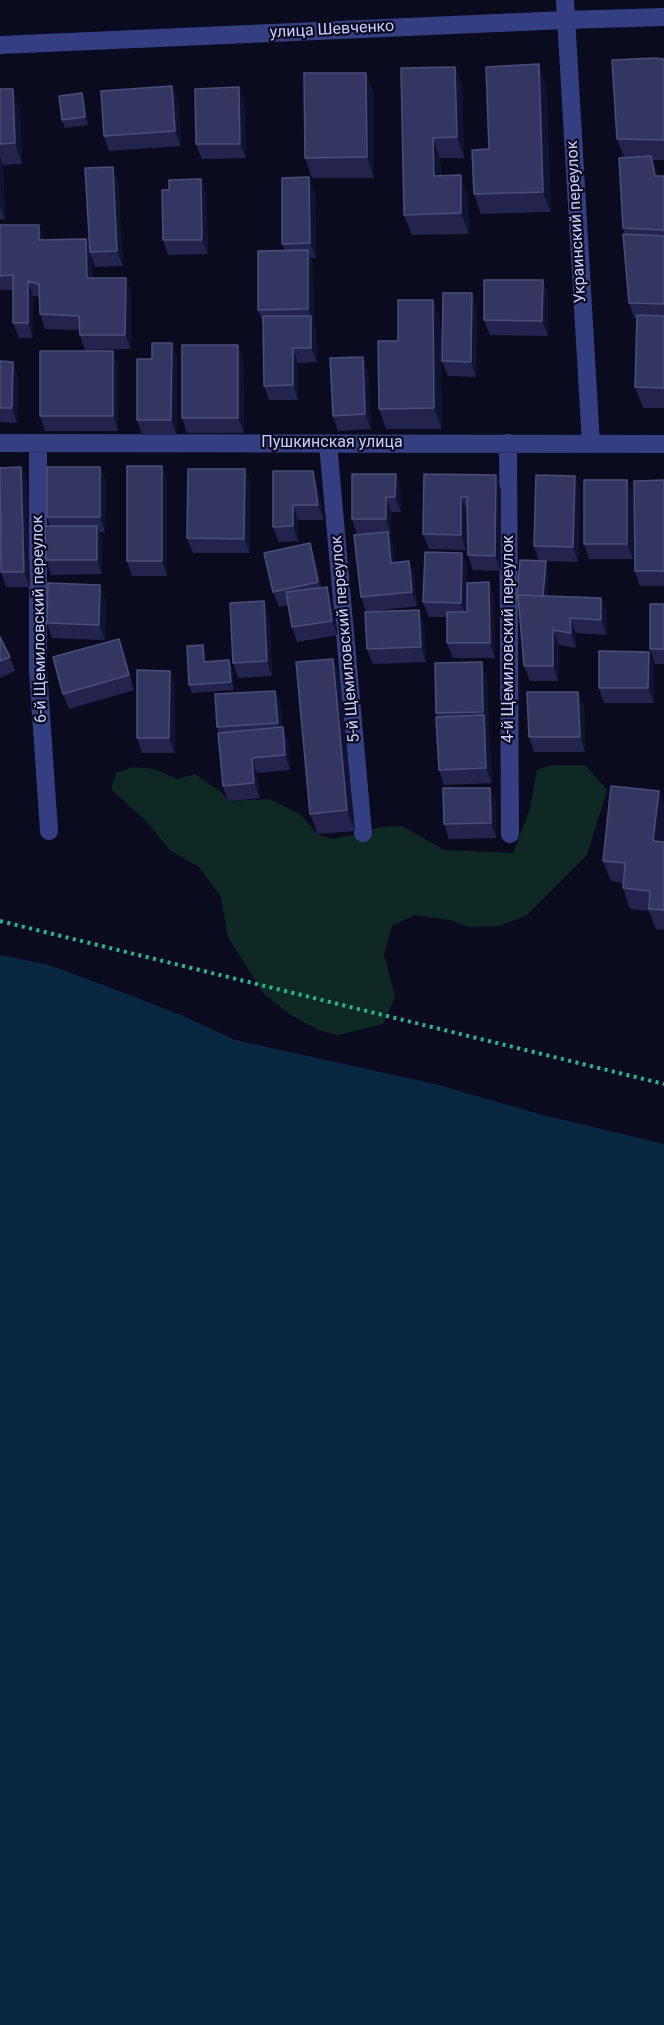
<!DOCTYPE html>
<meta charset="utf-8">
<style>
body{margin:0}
canvas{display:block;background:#0b0b1f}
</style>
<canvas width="664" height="2025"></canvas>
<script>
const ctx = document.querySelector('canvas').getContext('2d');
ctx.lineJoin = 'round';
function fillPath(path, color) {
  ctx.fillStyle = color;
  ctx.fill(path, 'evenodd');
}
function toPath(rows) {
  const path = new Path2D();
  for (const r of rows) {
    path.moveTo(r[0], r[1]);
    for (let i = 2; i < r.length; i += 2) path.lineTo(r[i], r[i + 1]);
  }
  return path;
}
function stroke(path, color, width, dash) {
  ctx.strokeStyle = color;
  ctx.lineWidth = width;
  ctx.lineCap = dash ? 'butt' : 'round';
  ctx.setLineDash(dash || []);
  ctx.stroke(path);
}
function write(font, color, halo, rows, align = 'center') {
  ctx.font = font + ' Roboto,sans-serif';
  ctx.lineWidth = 4.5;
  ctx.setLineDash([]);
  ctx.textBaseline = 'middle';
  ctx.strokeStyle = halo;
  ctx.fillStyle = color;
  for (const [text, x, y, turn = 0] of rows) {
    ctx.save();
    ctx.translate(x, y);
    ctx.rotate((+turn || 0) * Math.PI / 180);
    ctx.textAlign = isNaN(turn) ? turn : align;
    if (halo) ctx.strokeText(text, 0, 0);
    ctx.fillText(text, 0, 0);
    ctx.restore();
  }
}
fillPath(toPath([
 [551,765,585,765,607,790,587,855,526,916,499,926,470,927,450,920,414,915,392,926,384,954,395,997,383,1024,338,1035,318,1030,291,1015,264,994,228,937,221,897,199,867,171,851,147,822,111,789,116,773,133,767,154,769,177,779,195,774,221,792,228,801,270,799,301,815,318,834,332,839,363,833,380,827,402,826,444,850,513,853,530,809,537,770]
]), '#0e2923');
fillPath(toPath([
 [0,955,49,965,111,988,181,1015,235,1040,435,1084,539,1114,664,1144,664,2025,0,2025]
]), '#082841');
stroke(toPath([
 [0,921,664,1084]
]), '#26b692', 4, [3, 4.5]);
stroke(toPath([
 [565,0,591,444],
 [0,45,565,20,664,17],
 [0,443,664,444],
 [38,443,38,670,49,831],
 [508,443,510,834],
 [328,444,363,833]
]), '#333f81', 18);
fillPath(toPath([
 [664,59,664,160,653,160,658,176,664,176,664,408,643,408,635,387,637,318,634,318,629,303,625,235,623,228,624,157,617,139],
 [455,67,462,88,464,158,440,158,441,175,468,196,469,234,412,235,404,215],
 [546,85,551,212,481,214,474,194,489,149],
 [239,87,244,102,246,158,202,159,196,144],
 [0,89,20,110,22,164,3,165,5,220,0,219],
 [82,93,85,101,88,125,65,128,62,120],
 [374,93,374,178,312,178,305,158],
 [178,101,181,146,109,151,104,136],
 [201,179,206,194,208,254,168,255,163,240,169,190],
 [118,182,123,266,95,267,91,256,92,278,131,293,131,349,85,350,80,335,79,330,45,329,40,314,39,297,33,296,33,338,19,338,13,323,13,290,0,290,0,225,44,240,86,239,90,249],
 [315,192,316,258,310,258,313,265,314,323,316,331,317,362,298,363,298,400,269,400,264,386,263,323,258,310,285,250,282,244],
 [543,280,548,295,548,336,490,335,484,320],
 [433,300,440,320,442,429,386,429,379,409,398,341],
 [477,308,476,377,448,376,442,361],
 [172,343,177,358,177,435,142,435,137,420,152,359],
 [113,351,118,366,118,431,45,431,40,416],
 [243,360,244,433,187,433,182,418],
 [0,361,13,362,18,377,17,423,0,422],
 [368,372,371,429,338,431,333,416],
 [162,466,167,481,167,576,132,576,127,561],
 [21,467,27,482,30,587,6,587,1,572],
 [100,467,106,482,105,532,99,532,102,540,102,574,51,575,46,560,50,526,47,517],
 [245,469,250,484,250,553,193,553,187,538],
 [273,471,318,486,324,520,298,520,298,541,279,542,273,527],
 [352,474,401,489,401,512,391,512,391,534,389,534,393,547,395,562,409,561,414,576,417,606,366,612,361,597,364,534,357,534,352,519],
 [424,474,496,475,501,490,501,571,473,570,468,555,467,512,466,550,429,549,423,534],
 [575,476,580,491,578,562,539,561,534,546],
 [664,480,664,586,640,586,635,571],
 [633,495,633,559,589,559,584,544],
 [310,543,315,558,322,587,333,602,338,635,297,642,292,627,288,605,279,607,273,592],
 [462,553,467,568,466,612,495,597,495,658,453,658,447,643,447,617,429,617,423,602],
 [548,569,547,596,601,598,607,612,607,635,576,633,576,648,559,645,558,681,530,681,524,666,518,601,517,598],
 [106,600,105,640,52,638,47,623],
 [264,601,269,616,272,676,238,678,233,663],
 [664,604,664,664,655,664,650,649],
 [424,625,426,662,373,664,367,649],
 [0,637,10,657,15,671,0,678],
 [119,639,124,653,134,690,69,709,63,694],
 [206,653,206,662,232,668,234,690,192,693,189,685],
 [333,659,340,679,355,831,318,834,310,814],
 [654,666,654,703,604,703,599,688],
 [170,671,175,685,175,753,142,753,137,738],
 [487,677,488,727,489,730,492,783,444,785,439,770,438,717,436,713],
 [275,691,281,706,282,727,288,742,290,770,257,773,260,798,228,801,223,786,219,733,217,727],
 [578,692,584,707,585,752,534,752,529,737],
 [490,788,496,803,496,838,449,839,444,824],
 [659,791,664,806,664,831,663,842,664,842,664,930,656,929,649,911,630,909,623,888,623,883,611,881,603,861]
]), '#23234e');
fillPath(toPath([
 [539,64,546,85,551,212,543,192],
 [455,67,462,88,464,158,457,137],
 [366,73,374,93,374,178,367,157],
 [172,86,178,101,181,146,175,131],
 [239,87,244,102,246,158,240,144],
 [13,89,20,110,22,164,15,143],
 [82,93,85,101,88,125,85,117],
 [433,138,440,158,441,196,434,176],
 [0,156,3,165,5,220,0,206],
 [651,156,657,171,660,191,655,176],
 [113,167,118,182,123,266,117,251],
 [461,175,468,196,469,234,461,213],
 [309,177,315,192,316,258,310,243],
 [201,179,206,194,208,254,202,240],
 [39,225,44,240,39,240],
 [86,239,91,256,92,293,87,278],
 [308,250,313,265,314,323,316,331,317,362,311,348,311,317,308,309],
 [126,278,131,293,131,349,125,335],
 [543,280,548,295,548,336,542,321],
 [28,281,33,296,33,338,28,323],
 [472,293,477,308,476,377,471,362],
 [433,300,440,320,442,429,434,408],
 [172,343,177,358,177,435,171,420],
 [238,345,243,360,244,433,238,418],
 [293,348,298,363,298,400,293,385],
 [113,351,118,366,118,431,113,416],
 [363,357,368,372,371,429,365,414],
 [13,362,18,377,17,423,12,408],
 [162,466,167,481,167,576,162,561],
 [21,467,27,482,30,587,24,572],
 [100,467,106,482,105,532,100,517],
 [245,469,250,484,250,553,244,539],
 [313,471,318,486,324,520,318,505],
 [396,474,401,489,401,512,395,497],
 [496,475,501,490,501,571,495,556],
 [575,476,580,491,578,562,573,547],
 [627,480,633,495,633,559,627,544],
 [386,497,391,512,391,534,386,519],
 [461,497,467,512,466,550,461,535],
 [293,505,298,520,298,541,293,526],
 [97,526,102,540,102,574,97,560],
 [388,532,393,547,397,578,391,563],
 [310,543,315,558,324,597,318,582],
 [462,553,467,568,466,618,461,603],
 [409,561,414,576,417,606,412,592],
 [546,561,548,569,546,608,543,600],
 [489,582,495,597,495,658,490,643],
 [100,585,106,600,105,640,99,625],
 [327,587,333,602,338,635,332,621],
 [601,598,607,612,607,635,601,620],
 [264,601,269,616,272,676,267,661],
 [419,610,424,625,426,662,421,647],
 [570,618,576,633,576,648,571,633],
 [553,630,559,645,558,681,553,666],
 [119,639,124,653,134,690,129,675],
 [203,645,206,653,207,670,204,662],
 [649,652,654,666,654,703,648,688],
 [333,659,340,679,355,831,347,810],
 [229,660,232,668,234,690,231,682],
 [482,662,487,677,489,727,483,712],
 [170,671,175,685,175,753,169,738],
 [275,691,281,706,283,738,278,723],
 [578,692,584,707,585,752,580,737],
 [484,715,489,730,492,783,486,768],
 [283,727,288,742,290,770,285,755],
 [252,758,257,773,260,798,254,783],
 [490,788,496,803,496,838,491,823],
 [659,791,664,806,664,831,661,862,653,841]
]), '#121233');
const building = toPath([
 [655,58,664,59,664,140,617,139,612,60,655,58],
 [539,64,543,192,474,194,472,150,489,149,486,67,539,64],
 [455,67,457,137,433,138,434,176,461,175,461,213,404,215,401,68,455,67],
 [304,73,366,73,367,157,305,158,304,73],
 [172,86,175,131,104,136,101,91,172,86],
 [239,87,240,144,196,144,195,89,239,87],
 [0,89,13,89,15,143,0,144,0,89],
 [82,93,85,117,62,120,59,96,82,93],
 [651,156,655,176,664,176,664,230,623,228,619,158,651,156],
 [113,167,117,251,90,252,85,168,113,167],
 [309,177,310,243,282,244,282,178,309,177],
 [201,179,202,240,163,240,162,190,169,190,169,180,201,179],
 [0,225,39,225,39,240,86,239,87,278,126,278,125,335,80,335,79,316,40,314,39,284,28,281,28,323,13,323,13,275,0,276,0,225],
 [623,234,664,236,664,304,629,303,623,234],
 [308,250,308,309,258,310,258,251,308,250],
 [484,280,543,280,542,321,484,320,484,280],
 [443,293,472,293,471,362,442,361,443,293],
 [398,300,433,300,434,408,379,409,378,341,398,341,398,300],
 [637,315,664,316,664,388,635,387,637,315],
 [263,316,311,316,311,348,293,348,293,385,264,386,263,316],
 [152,343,172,343,171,420,137,420,137,359,152,359,152,343],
 [182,345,238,345,238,418,182,418,182,345],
 [40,351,113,351,113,416,40,416,40,351],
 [363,357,365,414,333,416,330,358,363,357],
 [0,361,13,362,12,408,0,408,0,361],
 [127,466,162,466,162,561,127,561,127,466],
 [21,467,24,572,1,572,0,468,21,467],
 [47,467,100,467,100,517,47,517,47,467],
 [188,469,245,469,244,539,187,538,188,469],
 [273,471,313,471,318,505,293,505,293,526,273,527,273,471],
 [352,474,396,474,395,497,386,497,386,519,352,519,352,474],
 [424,474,496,475,495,556,468,555,467,497,461,497,461,535,423,534,424,474],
 [536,475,575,476,573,547,534,546,536,475],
 [584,480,627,480,627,544,584,544,584,480],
 [664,480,664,571,635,571,634,481,664,480],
 [45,526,97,526,97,560,46,560,45,526],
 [388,532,391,563,409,561,412,592,361,597,354,535,388,532],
 [310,543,318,582,273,592,264,553,310,543],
 [425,552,462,553,461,603,423,602,425,552],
 [520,560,546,561,543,596,518,595,518,598,517,598,520,560],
 [489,582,490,643,447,643,447,612,467,612,467,583,489,582],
 [48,583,100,585,99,625,47,623,48,583],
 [327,587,332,621,292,627,286,592,327,587],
 [518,595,601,598,601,620,570,618,571,633,553,630,553,666,524,666,518,595],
 [264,601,267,661,233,663,230,603,264,601],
 [650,604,664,604,664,649,650,649,650,604],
 [419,610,421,647,367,649,365,612,419,610],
 [0,637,10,657,0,661,0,637],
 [119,639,129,675,63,694,53,657,119,639],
 [203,645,204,662,229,660,231,682,189,685,187,646,203,645],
 [599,651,649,652,648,688,599,688,599,651],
 [333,659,347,810,310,814,296,662,333,659],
 [482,662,483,712,436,713,435,663,482,662],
 [137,670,170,671,169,738,137,738,137,670],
 [275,691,278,723,217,727,215,694,275,691],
 [527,692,578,692,580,737,529,737,527,692],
 [484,715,486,768,439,770,436,717,484,715],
 [283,727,285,755,252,758,254,783,223,786,218,733,283,727],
 [611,786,659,791,653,841,664,842,664,910,649,909,650,891,623,888,625,863,603,861,611,786],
 [443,788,490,788,491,823,444,824,443,788]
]);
fillPath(building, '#343561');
stroke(building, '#4c4d7a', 1.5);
write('16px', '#c9cdff', '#0b0b1f', [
 ["улица Шевченко",332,30,-3],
 ["Украинский переулок",577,222,-93],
 ["Пушкинская улица",332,443],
 ["6-й Щемиловский переулок",40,619,-91],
 ["5-й Щемиловский переулок",346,639,-95],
 ["4-й Щемиловский переулок",509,639,-90]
]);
</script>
